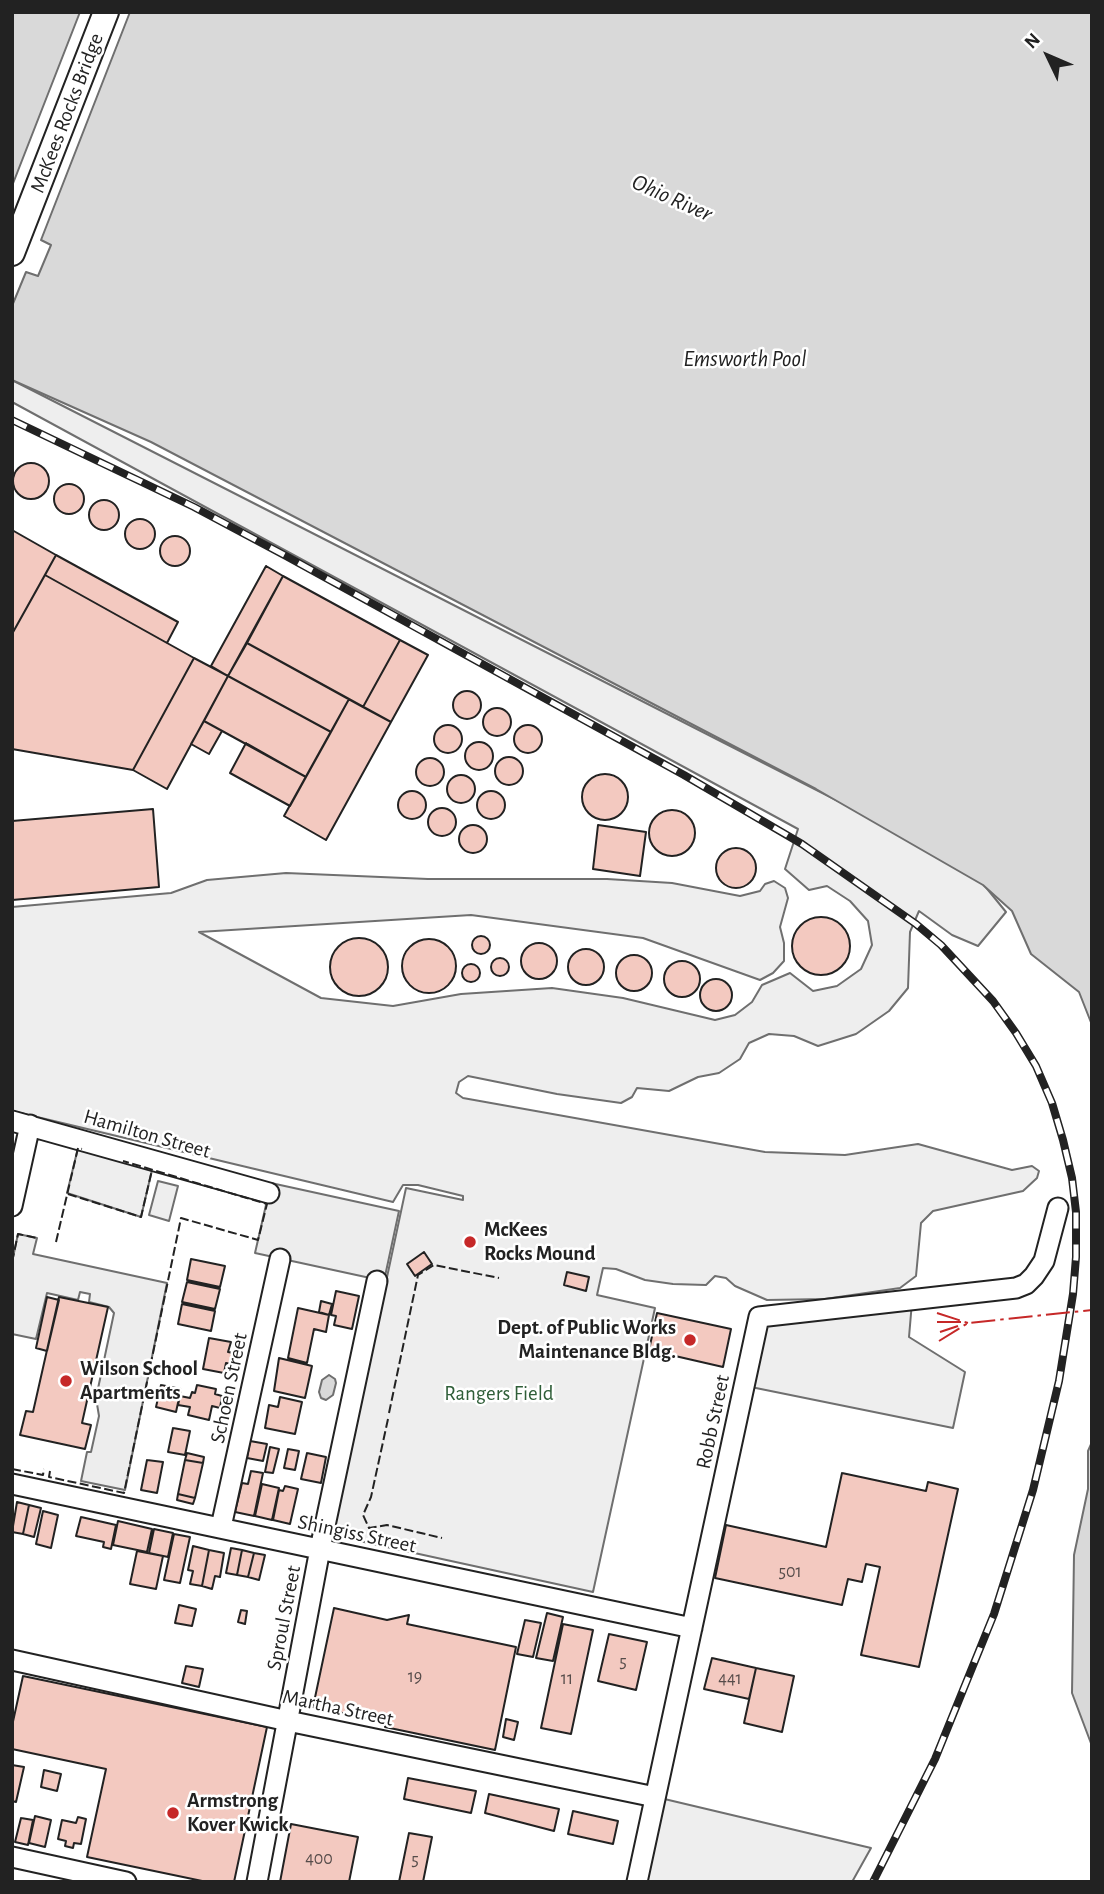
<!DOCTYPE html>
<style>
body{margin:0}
#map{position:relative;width:1104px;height:1894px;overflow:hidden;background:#fff;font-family:"Alegreya Sans",sans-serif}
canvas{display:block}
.frame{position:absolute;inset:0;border:14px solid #222;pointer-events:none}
.north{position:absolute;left:1013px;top:21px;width:70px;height:70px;-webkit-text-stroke:5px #fff;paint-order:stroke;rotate:314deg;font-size:19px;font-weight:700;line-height:28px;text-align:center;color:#222}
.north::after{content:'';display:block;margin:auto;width:24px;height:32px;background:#222;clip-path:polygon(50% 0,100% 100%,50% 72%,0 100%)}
</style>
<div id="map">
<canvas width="1104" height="1894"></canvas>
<div class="frame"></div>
<div class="north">N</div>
</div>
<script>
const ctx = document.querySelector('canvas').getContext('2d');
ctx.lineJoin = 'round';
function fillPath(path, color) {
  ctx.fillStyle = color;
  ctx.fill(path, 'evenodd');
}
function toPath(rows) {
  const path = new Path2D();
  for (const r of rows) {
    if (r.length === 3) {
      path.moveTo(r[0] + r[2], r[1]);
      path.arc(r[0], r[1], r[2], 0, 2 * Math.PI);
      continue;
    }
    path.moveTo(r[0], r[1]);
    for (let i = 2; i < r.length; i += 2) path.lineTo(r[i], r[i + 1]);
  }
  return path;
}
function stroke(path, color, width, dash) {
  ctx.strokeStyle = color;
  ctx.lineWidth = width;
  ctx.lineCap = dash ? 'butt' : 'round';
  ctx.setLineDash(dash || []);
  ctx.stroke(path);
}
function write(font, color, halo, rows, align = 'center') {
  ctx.font = font + ' "Alegreya Sans",sans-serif';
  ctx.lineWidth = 5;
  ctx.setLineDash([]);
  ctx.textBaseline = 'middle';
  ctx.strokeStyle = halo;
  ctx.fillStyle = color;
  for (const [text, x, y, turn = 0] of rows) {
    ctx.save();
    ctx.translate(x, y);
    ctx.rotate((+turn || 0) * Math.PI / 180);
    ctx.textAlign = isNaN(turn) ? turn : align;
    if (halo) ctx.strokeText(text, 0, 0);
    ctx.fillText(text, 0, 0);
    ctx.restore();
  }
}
const green = toPath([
 [12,380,946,856,980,880,1006,912,978,946,952,935,919,911,910,932,908,988,889,1011,856,1034,818,1046,794,1036,769,1034,749,1043,740,1059,719,1073,698,1077,669,1091,637,1088,632,1097,621,1103,557,1094,468,1076,459,1082,456,1093,463,1098,765,1152,845,1155,918,1144,1012,1170,1032,1166,1039,1171,1037,1178,1023,1191,933,1211,921,1223,916,1276,900,1288,825,1299,767,1300,735,1286,726,1278,715,1276,706,1285,673,1284,645,1280,616,1269,603,1268,597,1295,655,1308,593,1592,332,1535,406,1188,463,1200,463,1196,418,1185,403,1185,393,1202,12,1111,12,907,171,893,207,880,286,873,428,879,607,879,672,883,740,896,760,891,765,884,774,881,785,888,788,898,780,927,784,943,784,961,773,973,760,980,643,938,471,915,199,932,321,998,393,1006,461,994,552,988,623,998,715,1020,735,1015,752,1002,762,985,790,973,813,991,837,986,861,969,872,945,868,921,850,901,827,886,809,890,785,869,798,829,12,402,12,380],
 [78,1148,152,1170,141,1217,67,1193,78,1148],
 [158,1181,178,1186,169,1221,149,1215,158,1181],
 [912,1302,909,1337,965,1372,953,1428,746,1386,761,1319,912,1302],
 [656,1797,871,1848,852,1882,638,1882,656,1797]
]);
fillPath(green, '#eee');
stroke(green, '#6f6f6f', 2);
const parking = toPath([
 [271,1183,399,1211,384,1281,255,1253,271,1183],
 [18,1234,37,1238,33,1254,167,1283,125,1490,81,1481,87,1452,91,1452,99,1416,96,1398,114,1313,109,1307,89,1302,90,1294,80,1292,78,1300,47,1293,36,1339,12,1334,12,1262,18,1234]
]);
fillPath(parking, '#ededed');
stroke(parking, '#6f6f6f', 2);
const water = toPath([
 [12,12,1092,12,1092,1025,1079,992,1031,954,1012,911,983,885,816,789,151,442,12,380,12,12],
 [329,1375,335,1379,336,1383,333,1395,326,1400,321,1398,319,1392,322,1380,329,1375],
 [1092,1442,1092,1746,1072,1693,1074,1555,1088,1489,1088,1451,1092,1442]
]);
fillPath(water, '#d9d9d9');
stroke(water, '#6f6f6f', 2);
const pier = toPath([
 [80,12,130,12,41,240,51,245,38,276,26,272,12,306,12,186,80,12]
]);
fillPath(pier, '#fff');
stroke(pier, '#6f6f6f', 2);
const building = toPath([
 [31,481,18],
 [69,499,15],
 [104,515,15],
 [140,534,15],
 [12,530,56,555,12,634,12,530],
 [175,551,15],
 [56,555,178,622,167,643,45,575,56,555],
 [266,566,283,576,228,676,211,666,266,566],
 [45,575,194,658,133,770,12,749,12,634,45,575],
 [283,576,400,640,363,707,247,643,283,576],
 [400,640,428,655,391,722,363,707,400,640],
 [247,643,349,699,331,732,228,676,247,643],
 [194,658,228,676,167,789,133,770,194,658],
 [228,676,331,732,306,777,204,721,228,676],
 [467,705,14],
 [349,699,391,722,326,840,284,816,349,699],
 [497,722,14],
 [204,721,222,731,209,754,191,744,204,721],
 [528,739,14],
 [448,739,14],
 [479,756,14],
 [246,743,306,777,290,806,230,773,246,743],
 [509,771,14],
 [430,772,14],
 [605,797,23],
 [461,789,14],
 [412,805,14],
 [491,805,14],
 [442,822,14],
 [153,809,159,887,12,900,12,821,153,809],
 [672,833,23],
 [598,825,646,832,640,876,593,869,598,825],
 [473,839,14],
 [736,868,20],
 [821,946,29],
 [481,945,9],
 [359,967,29],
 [429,966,27],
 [539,961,18],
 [586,967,18],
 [634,973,18],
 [500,967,9],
 [682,979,18],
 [471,973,9],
 [716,995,16],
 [424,1252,432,1264,415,1276,407,1264,424,1252],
 [191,1259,225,1266,220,1287,187,1280,191,1259],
 [567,1272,589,1277,586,1291,564,1285,567,1272],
 [187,1282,220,1289,215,1309,182,1302,187,1282],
 [336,1291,359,1296,352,1329,334,1325,336,1316,331,1315,336,1291],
 [47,1297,59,1300,47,1351,36,1348,47,1297],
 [59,1297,108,1307,82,1423,91,1425,85,1449,20,1435,26,1411,33,1412,59,1297],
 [321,1301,332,1304,329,1315,319,1312,321,1301],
 [182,1304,215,1311,211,1331,178,1324,182,1304],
 [298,1308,329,1315,326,1332,314,1329,307,1363,288,1358,298,1308],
 [657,1313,731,1329,723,1367,649,1350,657,1313],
 [209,1338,231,1342,228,1352,233,1353,231,1364,226,1363,224,1373,203,1369,209,1338],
 [279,1358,312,1366,305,1398,274,1391,279,1358],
 [161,1385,181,1389,176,1412,156,1407,161,1385],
 [197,1385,216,1389,215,1394,222,1396,220,1408,212,1406,209,1420,188,1415,190,1407,178,1405,180,1396,190,1398,192,1392,195,1393,197,1385],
 [280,1397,302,1402,295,1434,265,1428,269,1405,278,1407,280,1397],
 [173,1428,190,1431,185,1455,168,1452,173,1428],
 [250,1441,267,1444,263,1461,247,1458,250,1441],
 [270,1447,279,1449,273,1473,265,1472,270,1447],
 [288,1449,299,1451,295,1470,284,1468,288,1449],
 [187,1453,204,1457,203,1463,185,1460,187,1453],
 [307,1453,326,1457,321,1483,301,1479,307,1453],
 [147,1460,163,1462,157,1493,141,1490,147,1460],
 [185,1460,203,1463,195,1498,178,1494,185,1460],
 [251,1471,263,1473,254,1516,235,1512,242,1483,248,1484,251,1471],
 [842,1473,926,1491,928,1482,958,1489,919,1667,861,1655,880,1567,866,1564,862,1582,848,1579,842,1605,715,1578,726,1525,826,1547,842,1473],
 [262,1484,279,1488,272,1520,255,1516,262,1484],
 [285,1486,298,1489,290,1524,273,1520,279,1490,283,1491,285,1486],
 [178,1494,195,1498,193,1504,177,1500,178,1494],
 [17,1502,29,1505,23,1534,12,1532,17,1502],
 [29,1505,41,1508,34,1537,23,1534,29,1505],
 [43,1511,58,1515,51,1548,36,1544,43,1511],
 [81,1517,116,1525,111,1549,103,1547,104,1542,76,1536,81,1517],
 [118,1521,152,1529,147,1552,113,1545,118,1521],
 [154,1529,173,1533,168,1557,149,1553,154,1529],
 [174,1534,190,1537,180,1583,164,1580,174,1534],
 [193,1546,209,1550,202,1586,190,1584,193,1571,188,1570,193,1546],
 [231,1548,242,1550,237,1575,226,1573,231,1548],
 [209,1550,224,1553,220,1577,215,1576,212,1589,202,1586,209,1550],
 [242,1550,254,1553,248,1577,237,1575,242,1550],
 [137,1551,163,1556,156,1589,130,1584,137,1551],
 [254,1553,265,1555,259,1580,248,1577,254,1553],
 [179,1605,196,1609,192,1626,175,1623,179,1605],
 [334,1608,387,1620,409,1615,407,1624,516,1647,495,1750,385,1727,386,1722,313,1707,334,1608],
 [241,1610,247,1611,245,1624,238,1622,241,1610],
 [547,1613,563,1617,553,1661,536,1658,547,1613],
 [525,1620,541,1623,533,1657,517,1654,525,1620],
 [563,1624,593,1630,571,1734,541,1728,563,1624],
 [609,1634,647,1642,636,1690,598,1681,609,1634],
 [712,1658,756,1668,749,1699,704,1689,712,1658],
 [186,1666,203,1669,199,1687,182,1683,186,1666],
 [756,1668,794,1676,782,1732,744,1723,756,1668],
 [23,1676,267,1727,234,1882,207,1882,87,1857,106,1769,12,1749,12,1726,23,1676],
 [506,1719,518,1722,514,1740,503,1737,506,1719],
 [12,1765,24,1767,16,1802,12,1801,12,1765],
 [44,1770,61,1774,57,1791,41,1787,44,1770],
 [408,1778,476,1791,471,1813,404,1799,408,1778],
 [489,1794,559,1809,554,1831,485,1813,489,1794],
 [573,1811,618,1821,613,1844,568,1834,573,1811],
 [35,1816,51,1820,45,1847,29,1843,35,1816],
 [78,1817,86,1819,81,1844,74,1843,73,1848,65,1846,66,1841,58,1839,62,1820,76,1823,78,1817],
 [21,1818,33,1820,28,1845,15,1842,21,1818],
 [291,1824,358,1837,349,1882,280,1882,291,1824],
 [409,1833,432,1837,423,1882,399,1882,409,1833]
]);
fillPath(building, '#f3c9c0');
stroke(building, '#222', 2);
const minor = toPath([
 [12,1121,269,1193],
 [12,1206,30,1125],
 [12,1484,692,1628],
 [221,1527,280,1259],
 [12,1660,288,1721,655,1797],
 [12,1857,126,1882],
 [257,1882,320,1549,377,1281],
 [637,1882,759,1317,1016,1288,1026,1284,1034,1276,1044,1261,1058,1208]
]);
const major = toPath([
 [12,253,106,12]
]);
stroke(minor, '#222', 23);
stroke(major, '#222', 28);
stroke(minor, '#fff', 19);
stroke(major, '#fff', 24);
const rail = toPath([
 [12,420,194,507,286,556,684,775,802,844,916,924,941,945,993,1001,1016,1033,1036,1066,1052,1103,1063,1140,1072,1178,1076,1212,1076,1257,1073,1294,1059,1381,1033,1490,994,1614,935,1759,873,1882]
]);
stroke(rail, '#222', 8);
stroke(rail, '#fff', 5, [16]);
stroke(toPath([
 [68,1194,141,1217,152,1170],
 [56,1242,78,1148,82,1149],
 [12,1262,18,1234,37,1238],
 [389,1413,418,1275,434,1265,499,1278],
 [388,1419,371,1497,363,1515,369,1528,387,1525,442,1538],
 [12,1469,43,1475,44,1469],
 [50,1471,49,1477,124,1493,181,1218,258,1240,267,1204,123,1161]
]), '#222', 2, [9, 3.5]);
stroke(toPath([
 [937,1313,968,1323],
 [937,1322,961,1322],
 [940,1332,958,1326],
 [939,1341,968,1323,1092,1310]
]), '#c62828', 2, [24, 5, 3.5, 5]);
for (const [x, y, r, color] of [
 [470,1242,7,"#c62828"],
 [690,1340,7,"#c62828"],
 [66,1381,7,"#c62828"],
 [173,1813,7,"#c62828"]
]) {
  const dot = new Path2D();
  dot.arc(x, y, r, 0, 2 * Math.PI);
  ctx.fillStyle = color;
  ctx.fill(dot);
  stroke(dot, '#fff', 2.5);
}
write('18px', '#564c4a', null, [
 ["501",790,1572],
 ["5",623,1662],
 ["19",415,1677],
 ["11",567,1679],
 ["441",730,1679],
 ["400",319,1859],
 ["5",415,1860]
]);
write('21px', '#222', '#fff', [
 ["McKees Rocks Bridge",67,113,-69],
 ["Hamilton Street",147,1134,16],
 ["Schoen Street",229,1388,-78],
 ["Robb Street",713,1422,-78],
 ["Shingiss Street",357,1534,12],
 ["Sproul Street",284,1618,-79],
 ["Martha Street",338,1708,12]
]);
write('bold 21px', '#222', '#fff', [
 ["McKees",484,1230],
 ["Rocks Mound",484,1254],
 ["Dept. of Public Works",676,1328,"right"],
 ["Maintenance Bldg.",676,1352,"right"],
 ["Wilson School",80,1369],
 ["Apartments",80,1393],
 ["Armstrong",187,1801],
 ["Kover Kwick",187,1825]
], 'left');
write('21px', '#2f5e38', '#fff', [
 ["Rangers Field",499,1394]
]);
write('italic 23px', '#222', '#fff', [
 ["Ohio River",672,198,24],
 ["Emsworth Pool",745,359]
]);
</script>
